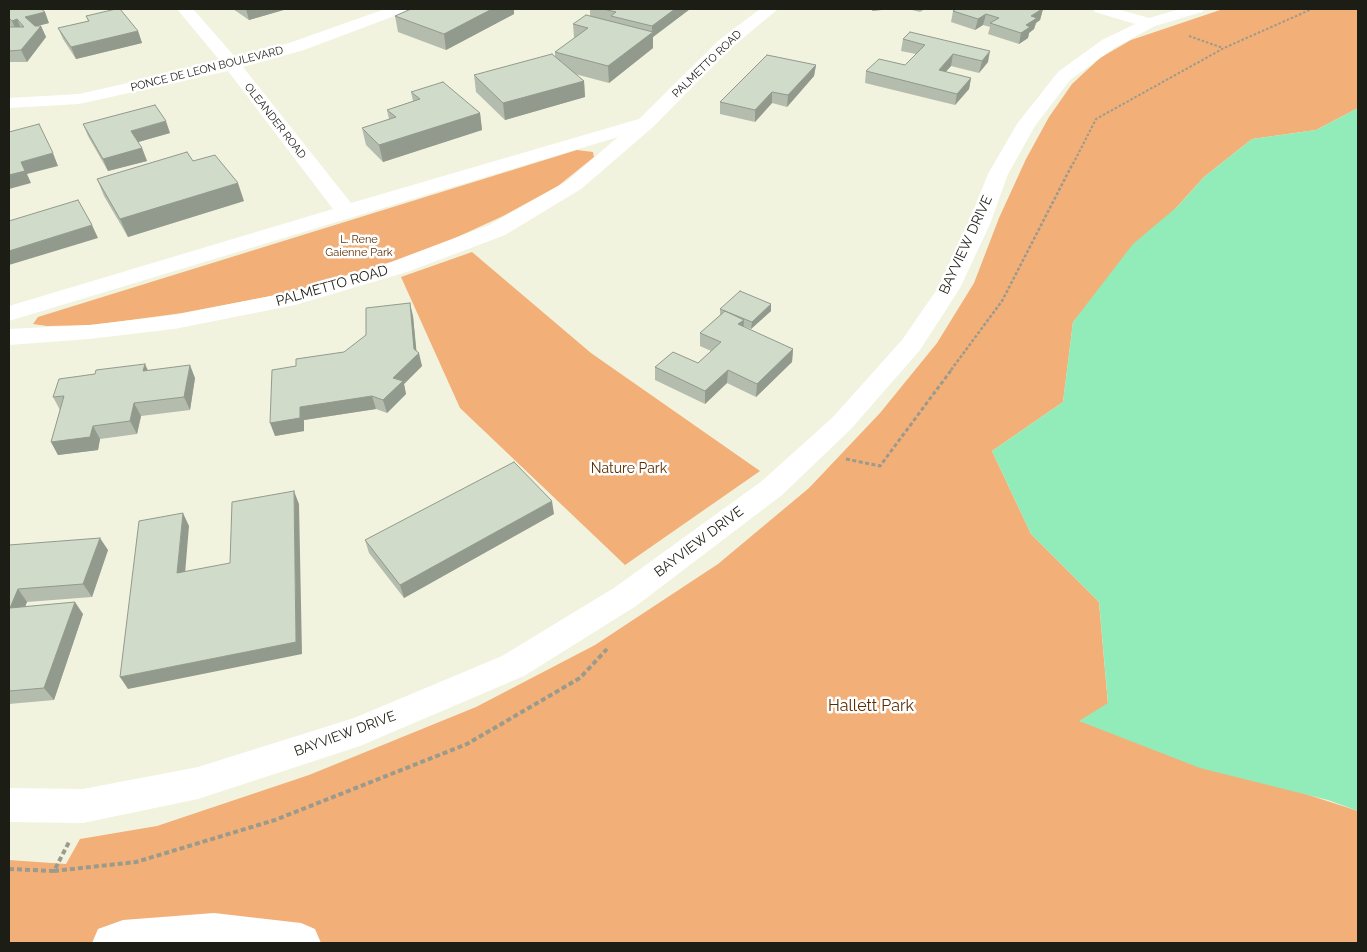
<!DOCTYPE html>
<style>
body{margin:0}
#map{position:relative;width:1367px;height:952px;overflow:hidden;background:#f2f3de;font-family:Raleway,sans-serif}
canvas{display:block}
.frame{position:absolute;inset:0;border:10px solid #1c1d15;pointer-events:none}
</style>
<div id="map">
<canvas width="1367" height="952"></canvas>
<div class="frame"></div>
</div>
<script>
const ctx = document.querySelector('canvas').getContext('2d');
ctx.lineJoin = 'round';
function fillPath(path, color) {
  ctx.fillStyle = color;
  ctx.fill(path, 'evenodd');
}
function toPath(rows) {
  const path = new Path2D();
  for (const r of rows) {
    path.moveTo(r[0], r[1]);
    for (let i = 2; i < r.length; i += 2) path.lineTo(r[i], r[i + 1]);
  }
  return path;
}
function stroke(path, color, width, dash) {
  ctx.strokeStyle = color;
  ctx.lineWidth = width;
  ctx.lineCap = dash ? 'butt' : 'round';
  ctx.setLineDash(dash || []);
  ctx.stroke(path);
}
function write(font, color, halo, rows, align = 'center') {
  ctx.font = font + ' Raleway,sans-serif';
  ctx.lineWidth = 5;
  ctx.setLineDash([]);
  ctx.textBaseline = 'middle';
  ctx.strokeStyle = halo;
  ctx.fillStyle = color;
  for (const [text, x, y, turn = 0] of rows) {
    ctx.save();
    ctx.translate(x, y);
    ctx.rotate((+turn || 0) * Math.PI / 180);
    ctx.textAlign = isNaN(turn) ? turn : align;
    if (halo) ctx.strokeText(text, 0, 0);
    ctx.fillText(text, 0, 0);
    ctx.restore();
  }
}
fillPath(toPath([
 [1223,9,1358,9,1358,108,1316,130,1252,139,1204,177,1073,322,1063,402,992,451,1031,534,1099,602,1108,704,1080,721,1358,811,1358,943,9,943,9,860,66,864,80,839,157,826,309,775,476,707,595,645,718,564,809,488,880,413,937,343,974,283,999,218,1026,159,1049,117,1072,84,1100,58,1131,40],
 [577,150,593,152,594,157,558,186,503,216,440,245,367,272,292,292,182,313,94,325,47,326,33,324,38,317],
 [472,252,591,353,760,471,625,565,460,408,401,277]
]), '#f3af78');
fillPath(toPath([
 [1358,108,1358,811,1328,800,1200,768,1079,721,1108,703,1099,602,1031,534,992,451,1063,402,1073,322,1133,244,1178,206,1204,177,1252,139,1316,130]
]), '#92ecba');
stroke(toPath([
 [1189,36,1223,48],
 [1073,164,1096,119,1224,48,1312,9]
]), '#9a9b8c', 2, [2.5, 2]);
stroke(toPath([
 [951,370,1002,301,1073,163]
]), '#9a9b8c', 2.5, [3, 2]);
stroke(toPath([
 [846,459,880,466,952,369]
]), '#9a9b8c', 3, [4, 2.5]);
stroke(toPath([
 [9,869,54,871,69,842],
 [54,871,136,862,275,820,467,744,580,678,607,649]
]), '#9a9b8c', 4, [5, 3]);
fillPath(toPath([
 [177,9,193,9,236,58,292,42,385,9,407,9,405,12,304,50,243,67,351,203,639,119,718,41,760,9,778,9,730,49,653,127,581,189,505,235,407,272,295,305,174,329,89,339,9,345,9,329,89,325,174,315,291,292,391,262,489,225,567,181,618,137,9,321,9,306,333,209,228,71,79,104,9,108,9,98,79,94,221,62,177,9],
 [1093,9,1117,9,1149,18,1180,9,1204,9,1202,12,1155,26,1114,48,1070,80,1035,126,1008,174,990,224,960,288,920,350,851,429,782,495,636,606,524,676,360,746,198,799,83,823,9,822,9,788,83,789,198,767,354,718,502,656,614,588,762,481,833,417,902,340,938,288,968,224,988,174,1017,124,1058,72,1102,40,1135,24,1095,12,1093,9],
 [214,913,301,923,315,929,321,943,92,943,98,929,123,920,214,913]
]), '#fff');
fillPath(toPath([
 [9,9,49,23,37,26,41,26,46,37,27,62,9,62,9,27,11,27,9,24],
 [233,9,287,9,249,20],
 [411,9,514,9,514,14,446,50,398,32,395,16],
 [590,9,690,9,653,37,653,48,609,83,575,74,584,81,585,97,505,120,476,92,474,75,555,56,555,52,574,38,573,24,590,16],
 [908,9,925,9,920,12],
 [1043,9,1040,20,1036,23,1034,29,1029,33,1028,38,1019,44,988,34,990,27,983,25,975,30,951,22,953,11],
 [86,16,138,31,142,43,76,59,63,39,58,28,88,21],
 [910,32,988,62,979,73,951,66,946,72,971,78,969,89,955,105,865,83,866,71,905,65,916,54,901,51,903,39],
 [816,65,814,76,787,107,772,103,755,122,720,114,720,102],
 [411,92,480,113,482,130,383,162,366,145,362,128,389,119,387,110,413,101],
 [83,124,170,133,138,142,142,148,147,161,108,171,88,136],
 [193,161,244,201,128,237,104,196,97,179],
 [771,304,771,311,751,329,743,326,743,327,793,349,792,362,756,397,727,383,705,404,655,380,655,367,698,363,711,351,700,346,700,333,720,315,720,309],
 [413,316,416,350,422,366,404,384,406,394,387,413,376,409,304,420,304,431,275,436,344,352],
 [148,370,195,378,190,410,141,416,137,434,100,439,98,450,58,455,51,442,60,410,53,397],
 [554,514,404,598,369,553,365,540],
 [9,545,108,550,92,597,27,602,25,606,83,614,54,700,9,704]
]), '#b3bcad');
fillPath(toPath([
 [246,9,287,9,249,20],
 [492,9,514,9,514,14,446,50,444,34],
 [675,9,690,9,653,37,653,48,609,83,608,66,652,33,652,26],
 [873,9,892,9,872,11],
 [1043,9,1040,20,1036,23,1034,29,1029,33,1028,38,1019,44,1021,33,1031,16],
 [45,12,49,23,30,28,25,17],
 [986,14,983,25,975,30,978,19],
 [17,19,22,31,17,32,12,21],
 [41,26,46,37,27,62,21,50],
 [138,31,142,43,76,59,71,47],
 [990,51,988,62,979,73,982,61],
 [953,54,951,66,937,81,939,70],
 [816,65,814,76,787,107,788,95],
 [971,78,969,89,955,105,957,94],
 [584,81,585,97,505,120,503,103],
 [772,92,772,103,755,122,755,110],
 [480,113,482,130,383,162,379,145],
 [166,121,170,133,135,143,131,131],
 [142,148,147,161,108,171,103,159],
 [53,153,58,166,27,174,31,183,9,189,9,175,21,162],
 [238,183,244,201,128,237,120,219],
 [92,225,98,238,9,265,9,251],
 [410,303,413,316,417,356,419,353,422,366,404,384,406,394,387,413,383,400,393,378,414,349],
 [771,304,771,311,751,329,752,322],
 [744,320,743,333,738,324],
 [793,349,792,362,756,397,757,384],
 [145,364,151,377,143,371],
 [190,365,195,378,190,410,184,397],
 [728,370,727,383,705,404,705,391],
 [372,396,376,409,304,420,304,431,275,436,270,423,300,407],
 [134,403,141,416,137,434,130,421],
 [93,426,100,439,98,450,58,455,51,442],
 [294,491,299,504,302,654,128,689,120,677,296,642],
 [552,501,554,514,404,598,400,585],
 [183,513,189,526,184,586,177,573],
 [100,538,108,550,92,597,83,584],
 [18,589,27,602,20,620,10,608],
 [75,602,83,614,54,700,44,688]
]), '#92998d');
const building = toPath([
 [9,9,41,9,45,12,25,17,35,26,41,26,21,50,9,51,9,27,24,27,17,19,12,21,9,18,9,9],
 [116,9,120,9,138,31,71,47,58,28,89,21,86,16,116,9],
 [411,9,492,9,444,34,395,16,411,9],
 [603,9,675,9,652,26,611,16,616,12,603,9],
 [956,9,1042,9,1031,16,1037,18,1026,25,1030,27,1021,33,990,23,999,18,986,14,978,19,953,11,956,9],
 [586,15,653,32,608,66,555,52,588,28,573,24,586,15],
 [910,32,990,51,982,61,953,54,939,70,971,78,957,94,866,71,879,59,905,65,925,45,903,39,910,32],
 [552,54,584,81,503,103,474,75,552,54],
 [767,55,816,65,788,95,772,92,755,110,720,102,767,55],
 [443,82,480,113,379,145,362,128,396,117,387,110,420,99,411,92,443,82],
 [155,105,166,121,131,131,142,148,103,159,83,124,155,105],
 [39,124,53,153,21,162,25,171,9,175,9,132,39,124],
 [187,152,193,161,215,155,238,183,120,219,97,179,187,152],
 [78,200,92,225,9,251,9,221,78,200],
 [740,291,771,304,752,322,720,309,740,291],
 [410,303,414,349,419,353,393,378,403,381,383,400,372,396,300,407,300,418,270,423,272,370,296,366,296,359,344,352,366,335,366,308,410,303],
 [725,311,744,320,738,324,793,349,757,384,728,370,705,391,655,367,673,352,698,363,721,342,700,333,725,311],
 [145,364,143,371,190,365,184,397,134,403,130,421,93,426,90,437,51,442,64,396,53,397,59,379,95,374,96,370,145,364],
 [514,462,552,501,400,585,365,540,514,462],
 [294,491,296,642,120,677,139,521,183,513,177,573,230,563,232,502,294,491],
 [100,538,83,584,18,589,10,608,75,602,44,688,9,691,9,545,100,538]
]);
fillPath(building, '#d0dbc9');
stroke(building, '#92998d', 1);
write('11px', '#1c1d15', '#fff', [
 ["PALMETTO ROAD",707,64,-44],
 ["PONCE DE LEON BOULEVARD",207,69,-14],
 ["OLEANDER ROAD",275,121,52]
]);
write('11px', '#5b2e00', '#fff', [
 ["L. Rene",359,240],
 ["Gaienne Park",359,253]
]);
write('14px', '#1c1d15', '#fff', [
 ["BAYVIEW DRIVE",966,245,-65],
 ["PALMETTO ROAD",332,286,-16],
 ["BAYVIEW DRIVE",699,542,-37],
 ["BAYVIEW DRIVE",345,734,-20]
]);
write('14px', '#5b2e00', '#fff', [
 ["Nature Park",629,469]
]);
write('16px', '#5b2e00', '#fff', [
 ["Hallett Park",871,706]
]);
</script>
